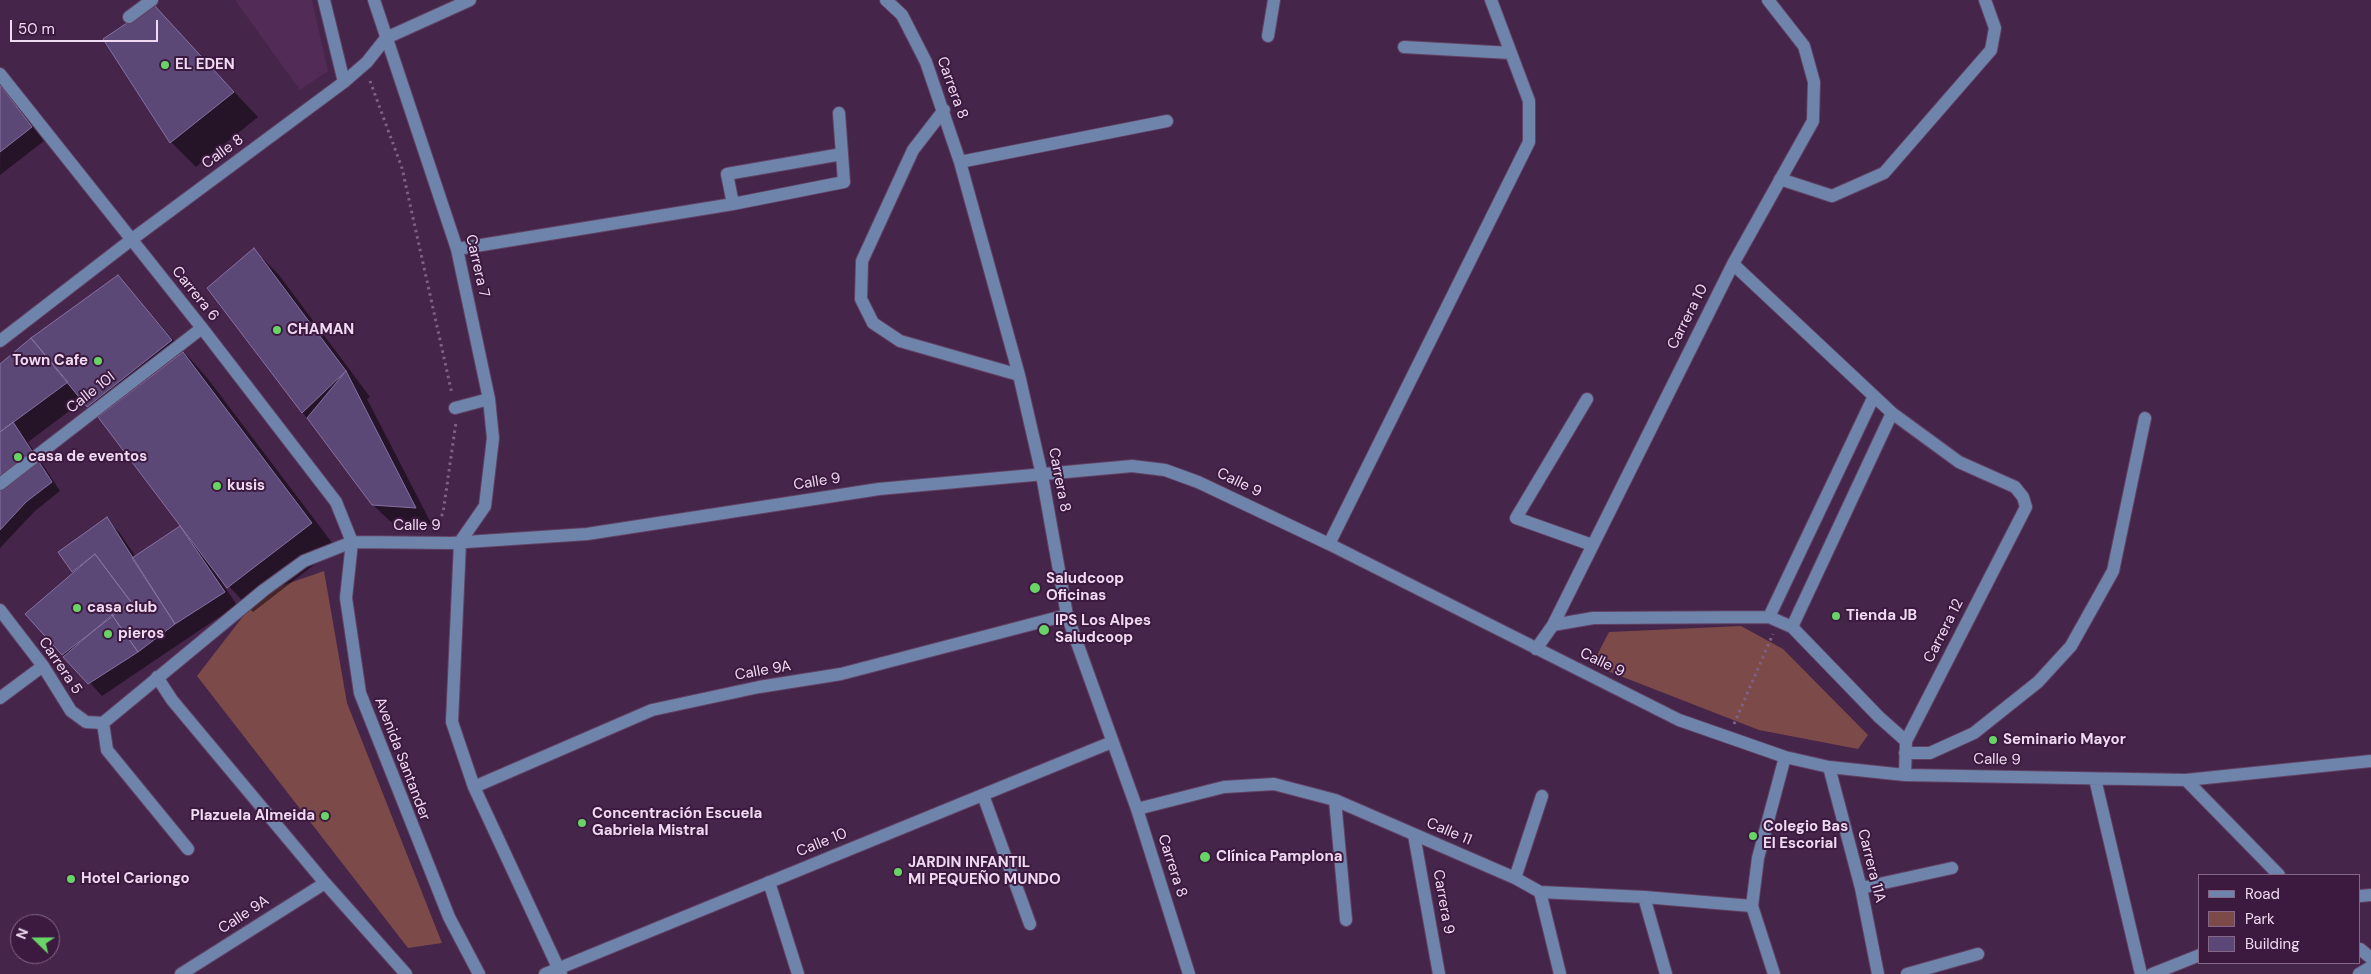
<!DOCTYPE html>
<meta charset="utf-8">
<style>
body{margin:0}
#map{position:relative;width:2371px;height:974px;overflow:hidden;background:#46254a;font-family:"DM Sans",sans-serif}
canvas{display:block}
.legend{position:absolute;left:2198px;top:874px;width:162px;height:90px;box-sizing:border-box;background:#3c1a40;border:1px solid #846787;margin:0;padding:6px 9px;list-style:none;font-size:15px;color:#efdaf1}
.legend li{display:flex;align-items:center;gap:10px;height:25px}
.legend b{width:25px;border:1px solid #846787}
.north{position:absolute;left:10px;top:914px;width:50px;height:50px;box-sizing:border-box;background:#3c1a40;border:1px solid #846787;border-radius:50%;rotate:292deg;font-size:14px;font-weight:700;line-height:20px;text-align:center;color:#efdaf1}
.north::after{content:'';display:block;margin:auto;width:18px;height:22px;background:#68d465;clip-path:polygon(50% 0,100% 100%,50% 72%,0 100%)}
.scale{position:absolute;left:10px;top:20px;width:148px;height:22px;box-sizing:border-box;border:2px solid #efdaf1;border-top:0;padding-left:6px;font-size:15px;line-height:18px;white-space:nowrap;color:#efdaf1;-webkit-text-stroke:4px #3c1a40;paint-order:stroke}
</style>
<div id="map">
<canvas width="2371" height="974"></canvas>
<ul class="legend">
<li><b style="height:6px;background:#6f84ab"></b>Road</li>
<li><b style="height:14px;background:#7c4a48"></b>Park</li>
<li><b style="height:14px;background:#5c4877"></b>Building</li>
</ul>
<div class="north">N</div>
<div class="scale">50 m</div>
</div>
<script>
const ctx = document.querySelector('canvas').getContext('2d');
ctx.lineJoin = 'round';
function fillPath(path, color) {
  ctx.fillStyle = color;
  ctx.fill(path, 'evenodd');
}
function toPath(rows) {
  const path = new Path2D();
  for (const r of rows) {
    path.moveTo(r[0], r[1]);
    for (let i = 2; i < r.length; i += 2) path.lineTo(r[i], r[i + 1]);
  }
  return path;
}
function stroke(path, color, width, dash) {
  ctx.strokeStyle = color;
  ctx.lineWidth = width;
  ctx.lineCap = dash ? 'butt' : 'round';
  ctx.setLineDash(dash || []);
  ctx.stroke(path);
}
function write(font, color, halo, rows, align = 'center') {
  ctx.font = font + ' "DM Sans",sans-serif';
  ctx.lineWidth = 4;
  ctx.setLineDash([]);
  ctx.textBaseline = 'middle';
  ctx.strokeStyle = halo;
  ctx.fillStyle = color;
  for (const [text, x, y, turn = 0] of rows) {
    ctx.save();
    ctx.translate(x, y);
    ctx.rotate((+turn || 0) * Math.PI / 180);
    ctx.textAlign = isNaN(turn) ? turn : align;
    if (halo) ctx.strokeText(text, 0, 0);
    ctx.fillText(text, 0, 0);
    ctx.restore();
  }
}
fillPath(toPath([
 [235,0,312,0,328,71,300,90]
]), '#522c56');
fillPath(toPath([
 [324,571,347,703,442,943,408,948,197,676,261,593],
 [1741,626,1783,649,1868,735,1858,749,1759,730,1592,665,1609,632]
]), '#7c4a48');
fillPath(toPath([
 [154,7,258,117,196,167,171,142],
 [1,88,14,101,44,141,0,175],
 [254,250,279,275,370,397,367,399,432,525,391,522,373,505,208,288],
 [118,277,208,379,336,548,253,612,224,581,222,583,237,605,102,696,27,614,75,573,73,571,106,519,119,532,136,557,182,526,102,419,84,400,28,442,60,491,35,511,0,548,0,365]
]), '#0007');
const building = toPath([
 [154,5,234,92,170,143,103,39,154,5],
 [1,86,32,127,0,152,0,87,1,86],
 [254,248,346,371,302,413,207,288,254,248],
 [118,275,172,340,87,407,31,338,118,275],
 [31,338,68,382,0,432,0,364,31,338],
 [183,352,312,523,227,588,98,417,183,352],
 [346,371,416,508,372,505,307,418,346,371],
 [13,422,52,482,26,502,0,530,0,432,13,422],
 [107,517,175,624,138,652,112,615,131,602,95,554,72,572,58,552,107,517],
 [180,526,225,592,175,624,132,558,180,526],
 [95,554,131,602,62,655,25,614,95,554],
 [112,615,138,652,88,684,63,657,112,615]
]);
fillPath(building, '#5c4877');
stroke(building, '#8671a3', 1);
const minor = toPath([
 [324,0,344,82],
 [374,0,457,249,489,399,493,438,485,506,460,542,452,722,474,787,561,974],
 [886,0,902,15,926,62,960,162,1019,375,1042,475,1067,615,1137,809,1189,974],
 [129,17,152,0],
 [1268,36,1274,0],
 [1404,47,1511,53],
 [0,74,202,328,336,502,352,542,346,598,360,693,449,917,479,974],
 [944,110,913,150,862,261,861,299,873,323,900,341,1019,375],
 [960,162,1167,121],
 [1780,179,1832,196,1884,173,1991,50,1995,28,1985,0],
 [733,204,727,174,842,154],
 [457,249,733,204,844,182,839,113],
 [1733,264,1892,413,1959,462,2015,487,2023,497,2026,507,1906,741,1905,775],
 [0,341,131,240,344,82,367,62,386,38,470,0],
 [1587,399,1516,518,1592,545],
 [455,408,489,399],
 [0,484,202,328],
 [1329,544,1529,142,1529,101,1491,0],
 [0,610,43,666,71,711,86,722,103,723],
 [1769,617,1874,396],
 [1553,625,1593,618,1769,617,1792,627,1879,717,1906,741],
 [1792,627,1892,413],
 [1536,649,1553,625,1733,264,1813,121,1814,82,1804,46,1768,0],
 [157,677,172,700,325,883,406,974],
 [0,698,43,666],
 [103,723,264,590,304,561,352,542,451,543,587,534,879,489,1132,466,1165,470,1198,482,1329,544,1679,720,1785,757,1829,767,1905,775,2186,780,2371,761],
 [103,723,107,750,188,849],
 [1905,753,1930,753,1974,733,2038,682,2071,646,2113,571,2145,418],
 [1829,767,1861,888,1878,974],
 [2095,779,2141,974],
 [2186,780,2279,875],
 [474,787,652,710,759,687,841,674,1067,615],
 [983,795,1030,924],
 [1335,800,1346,920],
 [1137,809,1224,787,1274,784,1335,800,1515,878,1540,892,1644,897,1752,906],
 [1414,835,1439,974],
 [1515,878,1542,796],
 [769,882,798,974],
 [1861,888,1952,868],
 [1540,892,1560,974],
 [2360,896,2371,895],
 [1644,897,1666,974],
 [2360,949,2371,958],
 [181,974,325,883],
 [545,974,1112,742],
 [1774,974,1752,906,1758,858,1785,757],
 [1907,974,1978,954],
 [2152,974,2200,955],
 [2359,974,2371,967]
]);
stroke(minor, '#614265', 14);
stroke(toPath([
 [370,81,402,168,452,394],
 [436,528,443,513,456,422],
 [1734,724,1773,634]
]), '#7f6283', 3, [2.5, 4]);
stroke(minor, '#6f84ab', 12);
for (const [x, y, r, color] of [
 [165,65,5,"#68d465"],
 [277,330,5,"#68d465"],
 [98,361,5,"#68d465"],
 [18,457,5,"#68d465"],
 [217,486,5,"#68d465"],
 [1035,588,6,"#68d465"],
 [77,608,5,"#68d465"],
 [1836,616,5,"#68d465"],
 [1044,630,6,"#68d465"],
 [108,634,5,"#68d465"],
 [1993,740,5,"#68d465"],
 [325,816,5,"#68d465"],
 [582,823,5,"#68d465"],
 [1753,836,5,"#68d465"],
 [1205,857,6,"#68d465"],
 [898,872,5,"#68d465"],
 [71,879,5,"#68d465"]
]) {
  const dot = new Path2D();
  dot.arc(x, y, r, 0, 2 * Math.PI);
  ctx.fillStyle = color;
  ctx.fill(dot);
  stroke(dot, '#3c1a40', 2);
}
write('bold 15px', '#efdaf1', '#3c1a40', [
 ["EL EDEN",175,65],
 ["CHAMAN",287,330],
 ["Town Cafe",88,361,"right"],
 ["casa de eventos",28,457],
 ["kusis",227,486],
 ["Saludcoop",1046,579],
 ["Oficinas",1046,596],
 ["casa club",87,608],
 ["Tienda JB",1846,616],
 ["IPS Los Alpes",1055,621],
 ["Saludcoop",1055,638],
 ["pieros",118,634],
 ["Seminario Mayor",2003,740],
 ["Concentración Escuela",592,814],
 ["Gabriela Mistral",592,831],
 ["Plazuela Almeida",315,816,"right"],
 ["Colegio Bas",1763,827],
 ["El Escorial",1763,844],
 ["Clínica Pamplona",1216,857],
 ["JARDIN INFANTIL",908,863],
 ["MI PEQUEÑO MUNDO",908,880],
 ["Hotel Cariongo",81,879]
], 'left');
write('15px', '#efdaf1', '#3c1a40', [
 ["Carrera 8",952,88,70],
 ["Calle 8",223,152,-36],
 ["Carrera 7",477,266,77],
 ["Carrera 6",195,294,51],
 ["Carrera 10",1688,317,-63],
 ["Calle 10I",91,393,-38],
 ["Carrera 8",1059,480,79],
 ["Calle 9",817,482,-9],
 ["Calle 9",1239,483,26],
 ["Calle 9",417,526],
 ["Carrera 12",1944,631,-63],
 ["Calle 9",1602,663,26],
 ["Carrera 5",60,666,56],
 ["Calle 9A",763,671,-10],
 ["Avenida Santander",402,759,69],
 ["Calle 9",1997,760,1],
 ["Calle 11",1449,832,23],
 ["Calle 10",822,843,-22],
 ["Carrera 8",1172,866,72],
 ["Carrera 11A",1871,866,76],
 ["Carrera 9",1443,902,80],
 ["Calle 9A",244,915,-33]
]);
</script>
